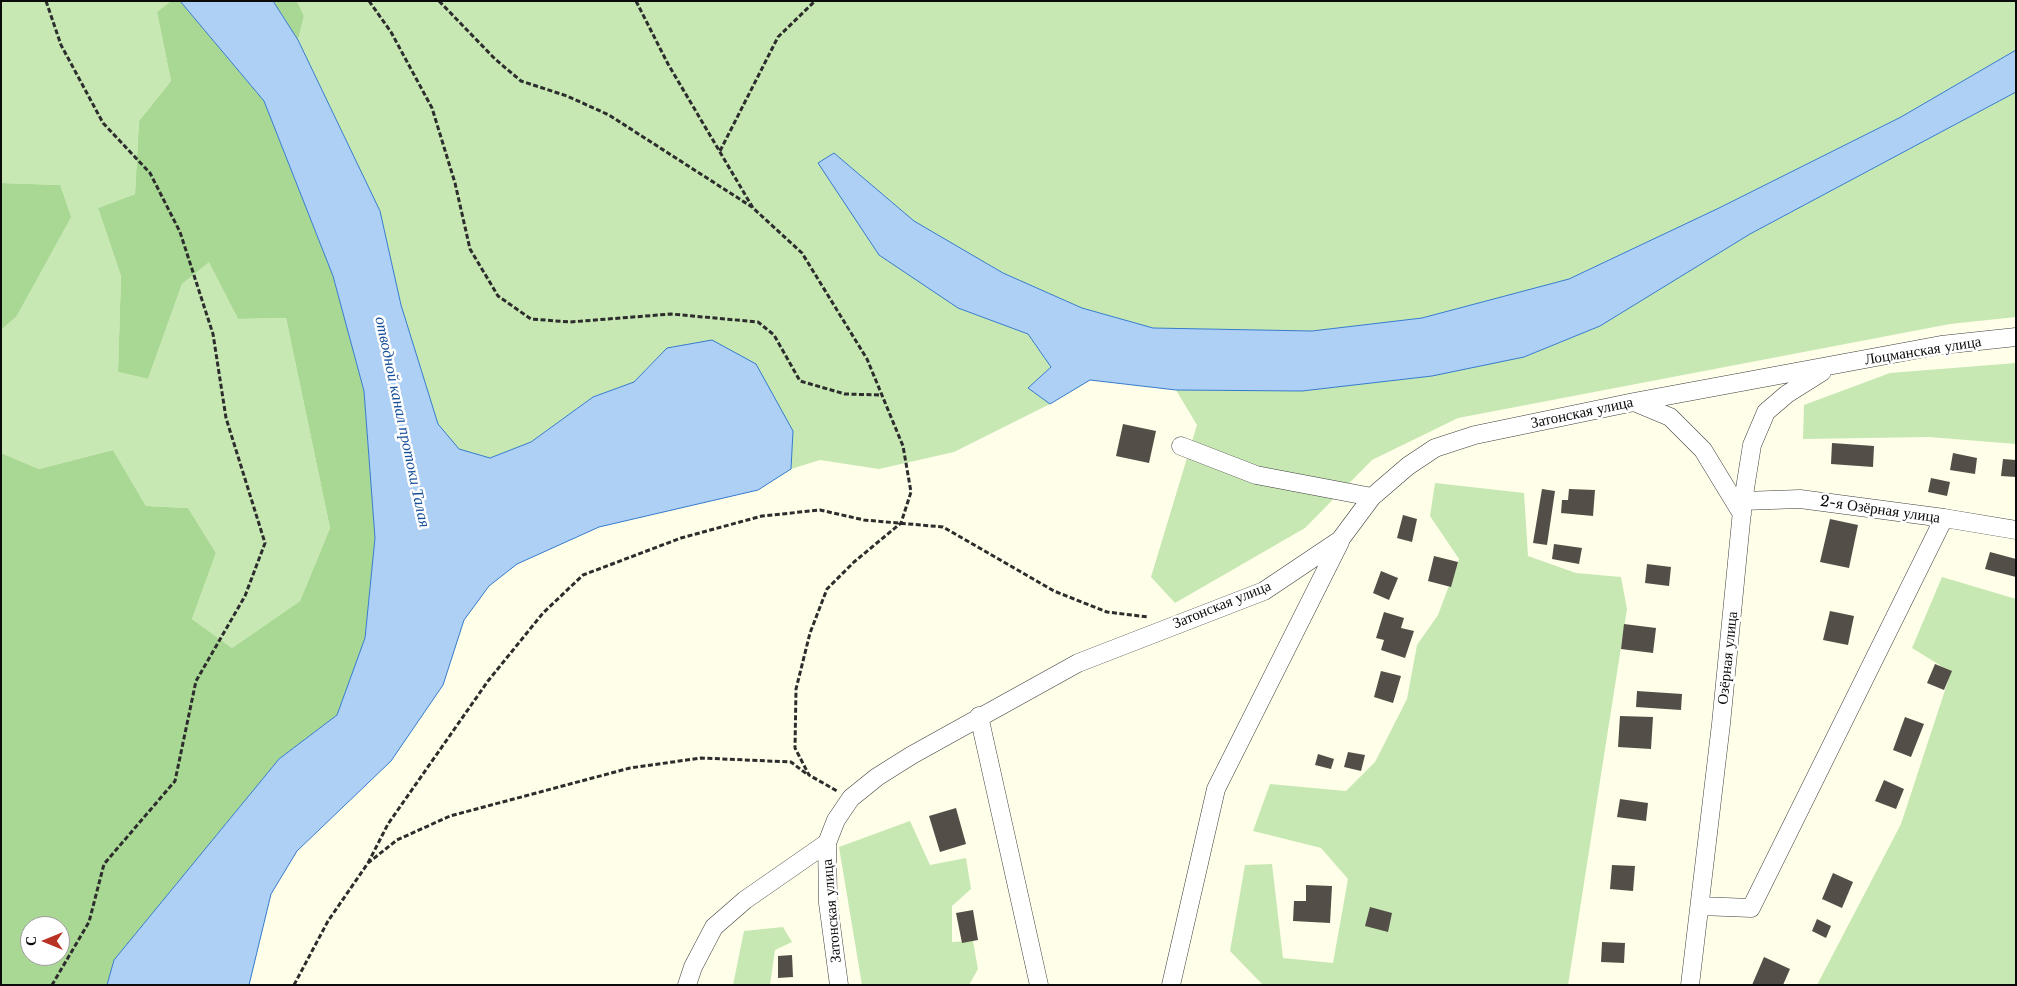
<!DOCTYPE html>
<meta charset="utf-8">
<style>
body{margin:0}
#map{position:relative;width:2017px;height:986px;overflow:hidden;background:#fffee8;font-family:"Libre Baskerville",serif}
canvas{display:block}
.frame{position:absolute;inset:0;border:2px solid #0b0b0b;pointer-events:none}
.north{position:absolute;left:20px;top:916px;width:50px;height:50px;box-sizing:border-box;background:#fff;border:1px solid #9d9d9d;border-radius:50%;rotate:270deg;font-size:14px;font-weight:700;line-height:20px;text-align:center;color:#0b0b0b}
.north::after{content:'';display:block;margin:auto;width:18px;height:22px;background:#b93324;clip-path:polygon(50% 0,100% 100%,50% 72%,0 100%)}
</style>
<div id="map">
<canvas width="2017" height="986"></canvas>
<div class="frame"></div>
<div class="north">С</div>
</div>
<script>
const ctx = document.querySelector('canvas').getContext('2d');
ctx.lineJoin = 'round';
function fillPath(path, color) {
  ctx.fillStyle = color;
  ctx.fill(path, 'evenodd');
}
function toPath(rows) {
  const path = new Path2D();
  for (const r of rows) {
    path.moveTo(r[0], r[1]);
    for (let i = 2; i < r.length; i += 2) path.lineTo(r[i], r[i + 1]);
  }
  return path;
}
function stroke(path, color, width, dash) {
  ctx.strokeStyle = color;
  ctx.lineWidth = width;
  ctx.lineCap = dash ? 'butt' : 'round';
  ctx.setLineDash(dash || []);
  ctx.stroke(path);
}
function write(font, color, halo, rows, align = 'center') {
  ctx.font = font + ' "Libre Baskerville",serif';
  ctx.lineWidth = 5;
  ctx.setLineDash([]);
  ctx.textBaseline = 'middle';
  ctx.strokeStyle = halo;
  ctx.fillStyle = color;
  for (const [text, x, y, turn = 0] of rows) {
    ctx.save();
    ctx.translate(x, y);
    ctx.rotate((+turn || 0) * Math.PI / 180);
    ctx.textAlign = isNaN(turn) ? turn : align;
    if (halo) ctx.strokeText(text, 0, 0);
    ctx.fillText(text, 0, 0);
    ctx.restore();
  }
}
fillPath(toPath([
 [1,1,171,1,157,12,171,81,139,121,135,194,98,208,121,276,118,372,148,379,182,284,209,261,238,319,286,318,330,528,300,601,232,648,192,619,216,553,188,508,146,506,113,450,39,469,1,453,1,330,16,317,60,185,1,183],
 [297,1,2016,1,2016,50,1901,117,1719,208,1569,279,1422,318,1311,331,1153,328,1082,308,1003,273,914,221,834,153,818,163,958,308,1028,334,1051,367,1029,388,1050,404,954,452,879,469,820,460,791,469,793,431,667,348,634,382,593,397,531,442,490,458,459,450,438,424,401,305,380,211,298,40,304,16],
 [2016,92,2016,317,1950,324,1458,418,1372,460,1305,528,1175,603,1151,577,1197,425,1176,390,1302,391,1432,376,1524,357,1600,326,1750,234],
 [2016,363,2016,444,1929,437,1803,439,1804,405,1890,373],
 [1435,483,1524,493,1528,556,1576,573,1621,577,1627,609,1568,985,1263,985,1230,951,1245,865,1272,864,1283,958,1333,963,1348,879,1321,848,1253,831,1270,784,1346,791,1375,762,1407,699,1417,645,1438,615,1459,559,1430,516],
 [1942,577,2016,599,2016,985,1817,985,1901,824,1951,672,1912,648],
 [910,821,930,865,966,858,971,889,952,906,952,942,973,941,978,969,969,985,862,985,839,847],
 [783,927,792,942,775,950,770,985,733,985,744,931]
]), '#c7e8b3');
fillPath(toPath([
 [171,1,180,1,264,101,333,276,364,391,375,538,365,638,337,715,279,759,114,960,107,985,1,985,1,453,39,469,113,450,146,506,188,508,216,553,192,619,232,648,300,601,330,528,286,318,238,319,209,262,182,284,148,379,118,372,121,276,98,208,135,194,139,121,171,81,157,12],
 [30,926,60,926,60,956,30,956],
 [273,1,297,1,304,16,298,40],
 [1,183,60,185,71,217,16,317,1,330]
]), '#a8d893');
const water = toPath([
 [180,1,273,1,298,40,380,211,401,305,438,424,459,449,490,458,531,442,593,397,634,382,667,348,712,340,756,364,793,431,791,469,758,490,599,527,517,564,489,586,464,620,443,685,391,761,297,851,271,894,249,985,107,985,114,960,279,759,337,715,365,638,375,538,364,391,333,276,264,101,180,1],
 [2016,50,2016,92,1750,234,1600,326,1524,357,1432,376,1302,391,1176,390,1090,380,1050,404,1028,388,1051,367,1028,334,958,308,879,255,818,163,834,153,914,221,1003,273,1082,308,1153,328,1312,331,1422,318,1569,279,1719,208,1901,117,2016,50]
]);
fillPath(water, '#aed0f5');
stroke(water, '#357acc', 1);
fillPath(toPath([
 [1123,424,1156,431,1149,463,1116,456],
 [1832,443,1874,446,1873,467,1831,464],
 [1953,453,1977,458,1975,474,1950,470],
 [2003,459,2016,460,2016,477,2001,476],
 [1931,478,1950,482,1947,496,1928,492],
 [1542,489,1555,491,1547,545,1533,543],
 [1569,489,1595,490,1593,516,1561,513,1562,500,1568,500],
 [1403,515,1417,519,1412,542,1397,538],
 [1830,519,1858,525,1849,568,1820,562],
 [1554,544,1582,548,1579,564,1552,559],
 [1990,552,2016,559,2016,577,1985,569],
 [1434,556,1458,562,1451,587,1428,581],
 [1647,564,1671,567,1669,586,1645,583],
 [1381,571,1398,578,1389,600,1373,593],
 [1830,611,1854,616,1848,645,1823,640],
 [1384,612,1404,618,1401,628,1414,631,1405,658,1381,650,1384,640,1376,638],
 [1624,624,1656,628,1653,653,1621,649],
 [1935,664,1952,671,1944,690,1927,683],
 [1381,671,1401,676,1393,703,1374,697],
 [1637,691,1682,694,1681,710,1636,707],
 [1620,716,1653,717,1651,749,1618,747],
 [1905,717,1924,724,1911,757,1893,750],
 [1348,752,1365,755,1361,771,1344,767],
 [1318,754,1334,759,1331,769,1315,765],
 [1884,780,1904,789,1896,809,1875,801],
 [1620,799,1648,803,1646,821,1617,817],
 [956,808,966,844,940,852,929,816],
 [1612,865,1635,866,1633,891,1610,889],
 [1833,873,1853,882,1842,908,1822,899],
 [1306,885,1332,886,1330,923,1293,921,1294,901,1306,901],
 [1370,907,1392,913,1388,932,1365,926],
 [973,910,978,940,962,943,956,913],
 [1817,919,1831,926,1826,938,1812,931],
 [1602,942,1625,943,1624,963,1601,962],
 [792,955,793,977,778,978,778,956],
 [1764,957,1790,969,1783,985,1752,985]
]), '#534e47');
const minor = toPath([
 [1634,402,1670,417,1703,450,1742,514],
 [1181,446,1256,475,1372,497],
 [1743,501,1800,499,1944,518,2016,530],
 [979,716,1039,985],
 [1700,906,1751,908,1944,518],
 [687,985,693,967,714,927,745,900,827,843],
 [839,985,828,903,827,843,836,820,851,798,877,777,912,755,1078,663,1264,591,1340,540,1372,497,1408,466,1435,448,1475,435,1634,402,1941,345,2016,337],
 [1171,985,1216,789,1340,542],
 [1690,985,1721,724,1743,501,1752,445,1766,412,1787,394,1822,372]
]);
stroke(minor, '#3e3e3e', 19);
stroke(toPath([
 [46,1,61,45,103,123,150,173,180,232,213,334,226,418,265,543,245,596,196,681,175,781,104,864,89,922,52,985],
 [369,1,391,32,432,108,455,183,470,249,498,296,531,319,570,322,671,314,758,322,774,335,800,381,845,394,882,395],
 [439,1,495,59,521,81,567,96,609,115,752,207],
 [636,1,668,64,753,208,802,253,867,359,903,446,911,492,901,523,854,562,827,589,810,633,796,689,795,748,809,775,837,791],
 [720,151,778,37,815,1],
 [368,863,388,824,488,681,543,613,583,575,681,538,762,516,820,510,864,520,943,527,1054,591,1107,612,1148,617],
 [294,985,328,921,368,863,397,840,450,816,630,768,701,758,791,762,808,775]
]), '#2d2d2d', 3, [5, 2.5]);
stroke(minor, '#fff', 18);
write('15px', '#0b0b0b', '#fff', [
 ["Лоцманская улица",1923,351,-9],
 ["Затонская улица",1582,413,-12],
 ["2-я Озёрная улица",1880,510,8],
 ["Затонская улица",1222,605,-22],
 ["Озёрная улица",1728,658,-84],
 ["Затонская улица",832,911,-95]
]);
write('italic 16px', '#164e9a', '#fff', [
 ["отводной канал протоки Талая",402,422,78]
]);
</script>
